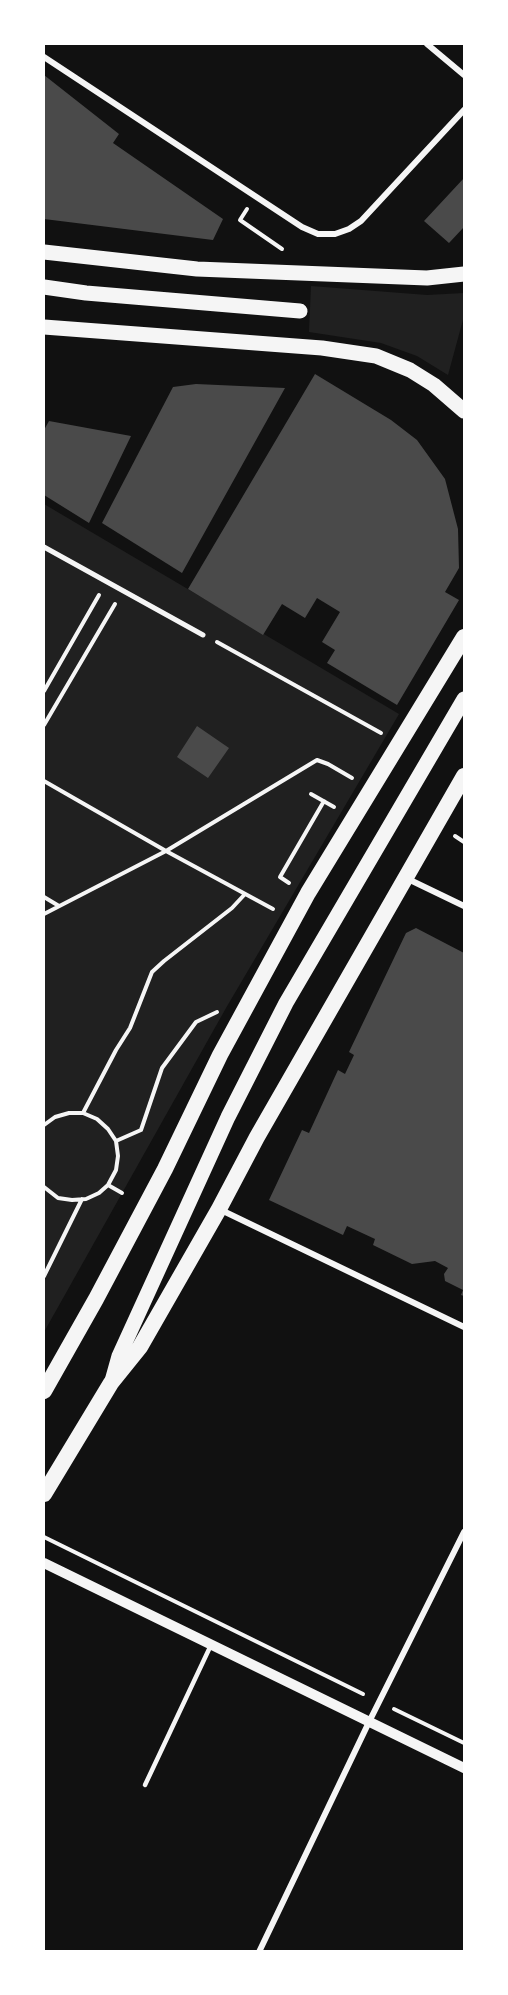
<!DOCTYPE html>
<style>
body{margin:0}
#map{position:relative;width:508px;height:1995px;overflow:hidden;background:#111;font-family:"DM Sans",sans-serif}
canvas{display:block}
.frame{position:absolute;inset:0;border:45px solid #fff;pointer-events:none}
</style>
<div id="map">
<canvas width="508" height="1995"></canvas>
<div class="frame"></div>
</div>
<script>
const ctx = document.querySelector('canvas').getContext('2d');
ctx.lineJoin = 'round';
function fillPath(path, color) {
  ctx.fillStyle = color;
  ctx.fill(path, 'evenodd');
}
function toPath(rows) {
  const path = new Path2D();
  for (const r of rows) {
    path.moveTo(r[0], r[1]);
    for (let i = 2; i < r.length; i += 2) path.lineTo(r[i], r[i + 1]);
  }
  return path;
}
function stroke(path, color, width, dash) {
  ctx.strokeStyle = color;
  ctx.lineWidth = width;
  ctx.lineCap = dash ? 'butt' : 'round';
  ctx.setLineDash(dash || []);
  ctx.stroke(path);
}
fillPath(toPath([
 [311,286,427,295,464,293,464,316,448,375,417,356,381,343,309,332],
 [44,504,399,714,226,1008,44,1332]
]), '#202020');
fillPath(toPath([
 [44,75,119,134,113,143,223,219,213,240,44,219],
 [464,178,464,227,449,243,424,221],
 [315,374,391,420,417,440,445,479,458,529,459,568,445,592,459,600,397,705,327,663,335,650,322,642,340,612,317,598,305,618,282,604,263,635,188,589],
 [196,384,285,388,182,573,102,523,173,387],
 [49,421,131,436,89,523,44,495,44,430],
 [197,726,229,748,208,778,177,757],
 [416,928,464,953,464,1296,461,1295,463,1290,445,1281,444,1274,448,1268,435,1261,412,1264,373,1245,375,1239,347,1226,343,1235,269,1200,302,1130,309,1133,338,1070,345,1074,354,1055,349,1052,406,933]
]), '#4a4a4a');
stroke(toPath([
 [247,209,240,220,282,249],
 [217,642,381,733],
 [44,691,99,595],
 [44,725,115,604],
 [44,781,166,851,273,909],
 [311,794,334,807],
 [455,836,464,842],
 [289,883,280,877,324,801],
 [44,897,59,906],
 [44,914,166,851,317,760,328,764,352,778],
 [83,1113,116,1050,130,1028,152,972,164,961,232,908,245,894],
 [44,1125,55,1117,69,1113,83,1113,97,1119,108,1129,116,1141,118,1156,116,1170,108,1185,99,1193,86,1199,72,1200,58,1198,44,1187],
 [116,1141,141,1130,162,1068,196,1022,217,1012],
 [108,1185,122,1193],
 [44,1276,82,1199],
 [44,1537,363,1694],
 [394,1709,464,1743]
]), '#f5f5f5', 4);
stroke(toPath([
 [145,1785,211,1645]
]), '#f5f5f5', 4.5);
stroke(toPath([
 [44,547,203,635]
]), '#f5f5f5', 5);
stroke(toPath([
 [427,44,464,75],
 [44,57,302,227,318,234,335,234,349,229,361,221,464,110],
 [408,879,464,906],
 [219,1209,464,1327],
 [259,1952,369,1722,464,1532]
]), '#f5f5f5', 6);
stroke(toPath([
 [44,1563,464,1768]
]), '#f5f5f5', 10);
stroke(toPath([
 [44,252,197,269,427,278,464,274],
 [44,287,86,293,300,311],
 [44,327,322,348,376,356,410,370,434,385,464,411],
 [112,1381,119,1356,228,1117,286,1003,464,699]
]), '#f5f5f5', 15);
stroke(toPath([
 [44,1391,96,1299,165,1169,220,1055,308,893,464,637],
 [44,1494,111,1383,140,1347,219,1209,257,1137,464,776]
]), '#f5f5f5', 16);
</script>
